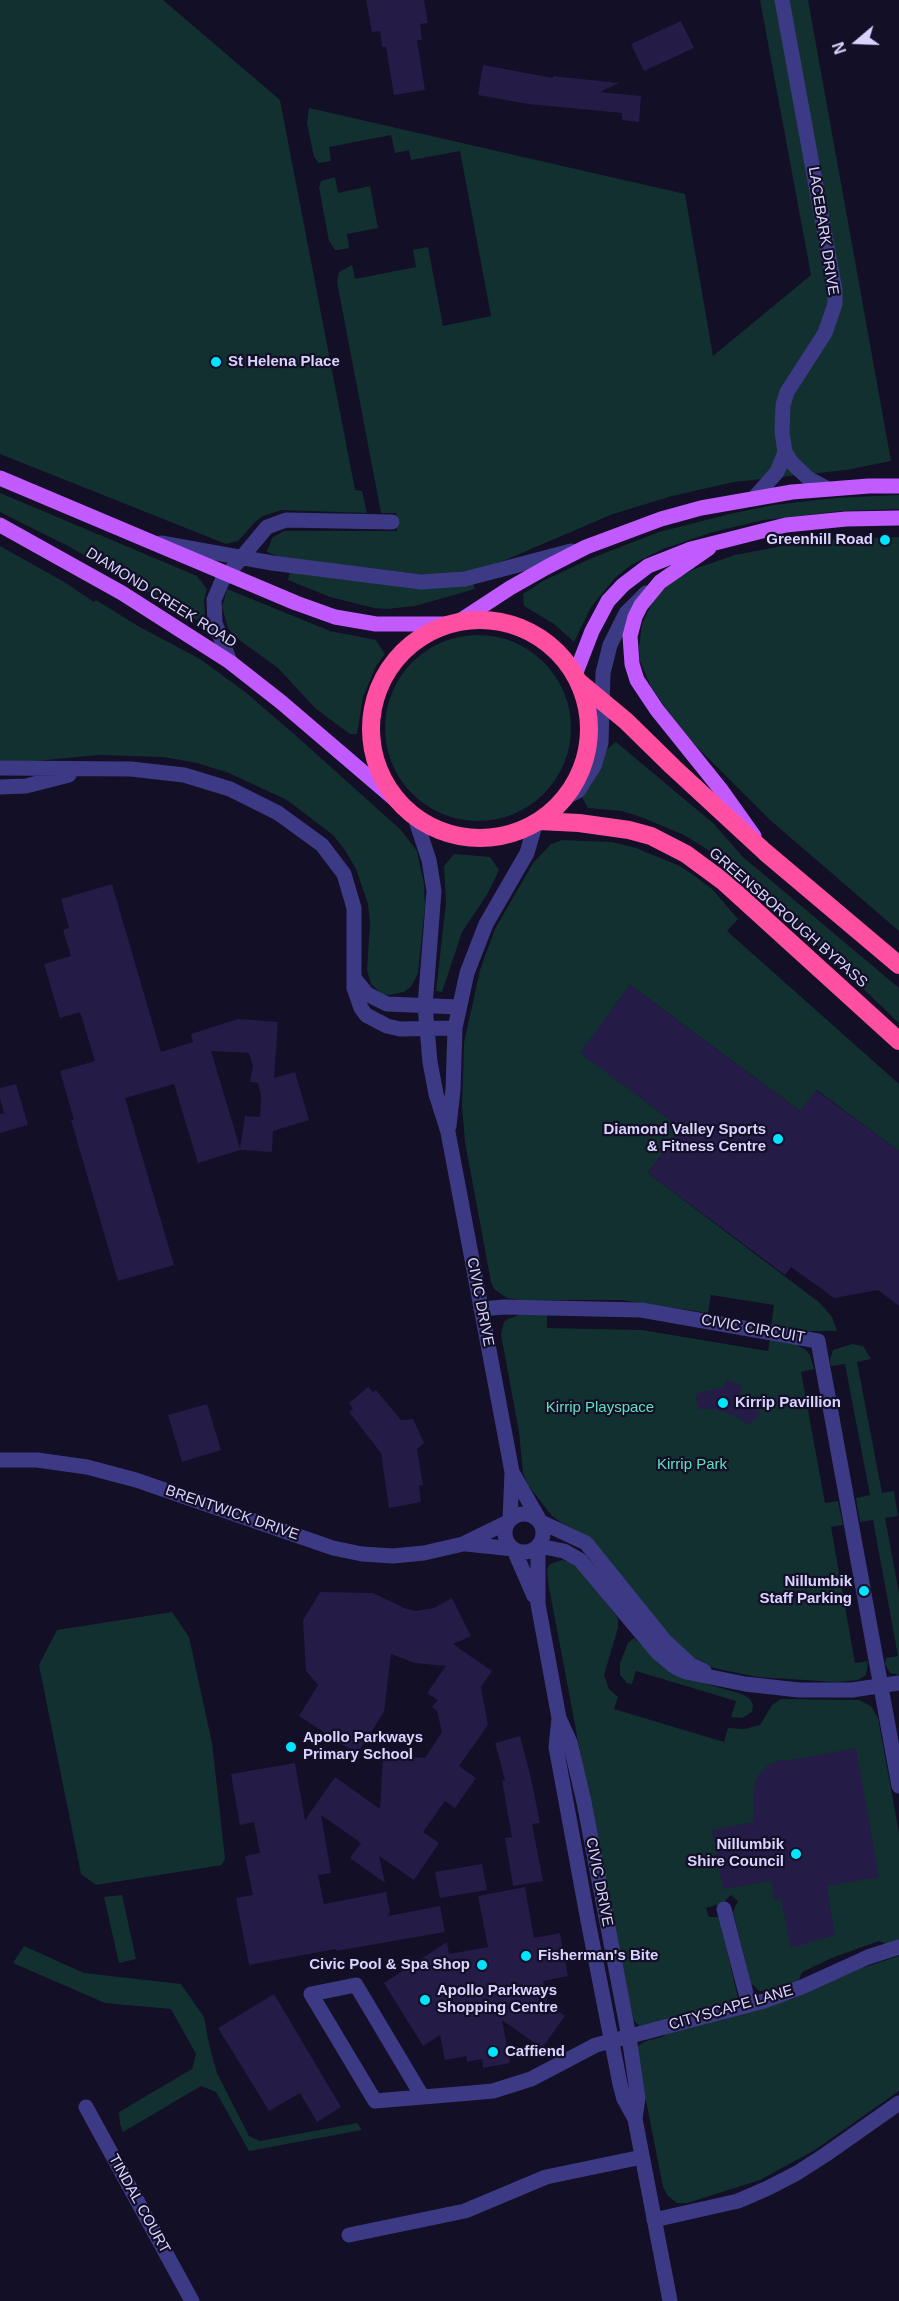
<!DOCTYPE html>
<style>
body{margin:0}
#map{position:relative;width:899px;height:2301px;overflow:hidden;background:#130f26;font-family:Arial,sans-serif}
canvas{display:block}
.north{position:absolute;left:827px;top:12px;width:60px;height:60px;-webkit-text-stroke:4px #130f26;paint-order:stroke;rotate:251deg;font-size:16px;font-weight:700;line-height:24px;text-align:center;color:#d9d4ff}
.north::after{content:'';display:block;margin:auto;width:21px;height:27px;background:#d9d4ff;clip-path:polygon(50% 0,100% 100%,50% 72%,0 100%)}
</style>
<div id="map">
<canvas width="899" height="2301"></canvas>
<div class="north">N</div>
</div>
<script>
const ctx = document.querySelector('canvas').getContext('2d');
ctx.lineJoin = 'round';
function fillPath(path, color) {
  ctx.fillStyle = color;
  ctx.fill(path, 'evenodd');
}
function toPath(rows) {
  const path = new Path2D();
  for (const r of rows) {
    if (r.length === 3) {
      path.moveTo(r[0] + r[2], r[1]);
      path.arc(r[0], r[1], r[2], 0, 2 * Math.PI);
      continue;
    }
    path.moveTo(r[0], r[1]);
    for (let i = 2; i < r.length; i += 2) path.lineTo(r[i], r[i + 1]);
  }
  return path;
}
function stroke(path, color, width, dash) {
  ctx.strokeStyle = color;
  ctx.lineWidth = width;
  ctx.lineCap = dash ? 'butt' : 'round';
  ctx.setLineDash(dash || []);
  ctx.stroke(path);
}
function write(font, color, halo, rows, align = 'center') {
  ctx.font = font + ' Arial,sans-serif';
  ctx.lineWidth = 4.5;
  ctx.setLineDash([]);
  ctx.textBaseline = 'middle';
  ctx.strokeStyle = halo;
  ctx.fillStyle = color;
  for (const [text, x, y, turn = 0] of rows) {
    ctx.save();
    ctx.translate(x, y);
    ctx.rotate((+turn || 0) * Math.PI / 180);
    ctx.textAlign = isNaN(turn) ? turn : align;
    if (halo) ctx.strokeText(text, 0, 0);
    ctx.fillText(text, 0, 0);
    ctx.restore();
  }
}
fillPath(toPath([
 [0,0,163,0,280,100,355,490,362,491,367,513,281,510,263,516,255,522,238,541,226,544,0,454],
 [760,0,808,0,891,461,846,470,734,482,672,496,613,514,503,561,471,571,434,576,279,557,267,552,272,538,284,531,397,531,396,513,381,513,337,282,339,272,352,265,355,279,416,267,413,250,428,247,443,326,491,316,460,151,411,160,409,150,395,153,391,135,329,147,331,161,319,163,314,157,307,123,309,108,685,194,713,356,811,275],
 [335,177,338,193,370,186,378,228,347,234,349,248,339,250,335,250,329,241,319,187,321,181],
 [0,493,197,576,207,589,204,601,205,616,199,621,191,617,70,547,0,512],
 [899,495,899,509,841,511,764,520,713,532,663,549,631,565,616,577,591,607,574,642,554,624,524,606,523,594,543,581,592,558,659,532,734,513,774,505,835,498],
 [899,537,899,931,770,820,683,733,651,687,640,661,639,648,642,624,653,601,671,582,694,569,735,555,787,545,836,539],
 [0,546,66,583,94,602,96,600,138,626,200,659,244,691,294,734,401,830,417,851,424,884,425,906,418,973,411,987,404,992,390,995,382,994,371,984,367,970,370,923,368,904,356,869,345,850,333,835,287,800,229,773,197,763,164,757,98,755,25,762,0,762],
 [290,571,473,583,475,589,415,606,387,609,374,608,330,597,288,580],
 [227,589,330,631,376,640,385,654,376,666,363,697,357,734,350,734,316,709,278,668,234,636,228,628,222,607],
 [478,728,93],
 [616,742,714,824,743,857,899,988,899,1023,766,896,708,850,684,835,641,817,622,811,588,808,582,797,602,763,606,750],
 [562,840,612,842,636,848,680,866,696,877,712,889,738,919,727,931,899,1084,899,1151,817,1090,800,1111,630,985,581,1053,681,1128,648,1173,820,1303,832,1317,837,1331,798,1331,771,1326,774,1305,711,1295,708,1313,622,1300,520,1300,507,1298,494,1289,491,1282,465,1142,462,1106,464,1043,480,970,495,929,533,863,551,844],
 [454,854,490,857,499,870,488,893,462,932,442,992,436,991,446,903,444,866],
 [519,1315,547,1315,547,1328,642,1330,768,1351,770,1339,795,1344,806,1350,810,1355,814,1369,801,1372,825,1503,838,1501,843,1525,831,1527,855,1663,868,1661,866,1675,858,1680,836,1682,757,1677,709,1667,679,1649,590,1538,563,1524,552,1516,528,1485,523,1473,519,1432,501,1334,504,1322,508,1319],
 [852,1344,863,1346,871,1359,857,1362,882,1493,894,1491,898,1516,885,1518,899,1593,899,1675,890,1673,885,1664,886,1658,898,1656,873,1520,860,1522,856,1498,870,1495,845,1364,831,1366,830,1359,833,1350],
 [562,1560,575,1563,618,1618,618,1628,604,1675,609,1689,618,1697,614,1709,724,1742,728,1728,745,1729,760,1725,772,1705,781,1699,859,1700,871,1706,878,1718,899,1833,899,1940,886,1944,879,1941,832,1958,802,1972,798,1983,771,1991,759,1991,751,1983,733,1912,738,1901,731,1895,723,1903,706,1908,709,1917,719,1917,739,2002,640,2026,636,2023,633,2018,603,1873,548,1582,547,1569,550,1564],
 [172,1612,189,1637,212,1743,225,1858,222,1865,96,1885,81,1874,39,1665,57,1630],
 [634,1638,656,1659,688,1679,742,1694,750,1699,753,1705,752,1712,742,1718,731,1717,736,1701,636,1671,632,1684,627,1683,620,1675,620,1663,628,1643],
 [122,1895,136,1959,119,1963,104,1897],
 [24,1946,84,1973,181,1984,204,2017,209,2044,217,2073,249,2136,260,2141,357,2123,362,2130,249,2151,216,2092,201,2086,123,2132,120,2124,119,2112,192,2069,196,2054,171,2009,105,2003,13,1963],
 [899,1956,899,2091,815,2150,760,2180,687,2203,677,2203,668,2196,663,2187,638,2060,638,2046,646,2041,662,2037,671,2031,795,1998,859,1969]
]), '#12302f');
fillPath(toPath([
 [366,0,424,0,428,23,420,24,422,40,417,40,425,90,394,95,386,47,382,47,380,31,372,32],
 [681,21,694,48,644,71,631,44],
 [483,65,553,78,553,76,619,83,600,92,641,96,639,122,622,120,622,113,528,104,478,95],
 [112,884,161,1052,193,1042,191,1034,238,1019,278,1022,274,1078,295,1072,309,1120,273,1131,272,1152,240,1150,198,1163,174,1084,125,1098,174,1265,118,1281,71,1120,74,1120,60,1071,95,1061,80,1012,60,1018,44,964,71,956,63,930,69,928,61,899],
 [211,1051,249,1053,253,1066,250,1082,258,1083,261,1095,260,1117,245,1116,240,1148],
 [630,985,800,1111,816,1090,899,1151,899,1306,878,1290,834,1298,791,1267,785,1275,648,1173,681,1128,580,1053],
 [16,1084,28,1125,0,1133,0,1114,4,1113,0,1099,0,1088],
 [727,1380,742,1385,740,1393,761,1414,749,1425,736,1416,714,1409,699,1409,695,1394,724,1387],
 [368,1387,373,1392,376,1390,401,1420,413,1419,424,1443,417,1449,423,1485,419,1486,421,1502,389,1508,381,1453,349,1412,353,1409,349,1403],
 [207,1404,221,1450,182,1462,168,1415],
 [320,1592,373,1593,404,1608,415,1611,434,1608,452,1598,471,1636,453,1644,492,1671,481,1687,488,1725,459,1766,476,1778,455,1808,445,1801,423,1832,439,1843,414,1880,379,1856,385,1883,350,1858,361,1843,321,1815,331,1873,318,1875,324,1904,386,1892,390,1912,388,1916,440,1906,445,1932,336,1951,336,1949,249,1965,236,1898,253,1895,245,1856,260,1853,254,1822,240,1825,231,1774,295,1763,305,1820,335,1777,380,1809,383,1755,425,1758,442,1732,437,1711,432,1707,438,1700,427,1693,446,1666,415,1663,391,1654,384,1712,357,1754,299,1716,318,1685,306,1671,303,1620],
 [520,1736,531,1778,540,1823,532,1824,543,1881,513,1886,505,1838,512,1837,502,1781,505,1780,495,1743],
 [856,1748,879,1877,827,1886,835,1935,791,1948,781,1900,775,1901,771,1881,723,1889,712,1830,753,1822,754,1787,758,1775,768,1765,783,1759,784,1761],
 [482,1864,487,1890,440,1898,435,1872],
 [525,1887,534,1938,560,1933,568,1976,543,1981,548,2004,565,2016,542,2048,502,2020,510,2063,483,2068,482,2059,467,2062,466,2056,445,2060,440,2035,423,2046,384,1983,447,1942,449,1954,488,1947,478,1896],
 [274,1994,341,2107,317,2122,300,2093,269,2111,218,2028]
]), '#241b47');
stroke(toPath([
 [782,0,835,290,835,304,825,333,787,392,783,405,782,432,785,452,792,463,808,478,828,489],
 [754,498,777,472,785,452],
 [161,543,272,563,421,582,465,579,571,551],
 [230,662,215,623,214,600,222,581,267,527,286,520,392,522],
 [0,768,131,769,184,775,230,789,278,813,322,845,344,874,354,908,354,988,361,1008,366,1015,387,1026,400,1029,455,1028],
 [0,787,26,786,69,775],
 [564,798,578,791,594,766,601,743,603,673,610,645,626,613,646,593],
 [414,815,429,860,434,891,425,1006,430,1062,436,1094,448,1132,512,1472,510,1520],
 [354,978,367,994,387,1004,459,1007],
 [449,1126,453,1090,455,1028,467,973,486,924,527,853,536,822],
 [481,1309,504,1307,641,1310,818,1341,899,1786],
 [0,1460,37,1460,87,1467,136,1480,333,1548,362,1554,393,1556,424,1553,463,1544,508,1522],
 [512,1472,540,1521],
 [524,1533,19],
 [541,1522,586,1543,665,1641,691,1665,704,1671],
 [466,1544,514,1549],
 [539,1546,564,1551,580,1560,657,1652,675,1667,686,1672,745,1684,799,1690,852,1690,899,1683],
 [538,1547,538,1604,559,1718,570,1742,584,1802,629,2037,638,2098,635,2119],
 [514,1550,534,1596],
 [559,1718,556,1747,588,1921,620,2084,624,2099,635,2119,670,2301],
 [724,1909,749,2005],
 [422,2096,356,1985,311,1994,375,2101,471,2093,493,2091,531,2079,596,2045,764,2001,802,1987,868,1957,899,1947],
 [86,2107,192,2301],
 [654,2220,738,2201,768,2188,797,2173,825,2155,899,2103],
 [349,2235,465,2211,546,2177,642,2157]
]), '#3d3a85', 15);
stroke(toPath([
 [0,478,296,603,335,617,376,624,447,624],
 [0,525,122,593,230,662,281,702,405,808],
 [709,548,660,582,641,605,635,617,630,636,632,664,637,680,657,710,722,791,754,836],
 [458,622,510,588,547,567,586,547,661,519,701,508,792,492,869,486,899,486],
 [575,675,592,631,608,601,623,585,648,566,691,549,786,525,846,519,899,518]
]), '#c25bff', 15);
stroke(toPath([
 [480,729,109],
 [579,682,626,721,673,767,765,852,899,965],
 [539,821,579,823,629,830,651,836,686,854,724,882,899,1041]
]), '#ff4fa3', 18);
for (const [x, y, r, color] of [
 [216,362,6,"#00e5ff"],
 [885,540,6,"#00e5ff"],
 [778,1139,6,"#00e5ff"],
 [723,1403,6,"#00e5ff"],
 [864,1591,6,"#00e5ff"],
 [291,1747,6,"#00e5ff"],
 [796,1854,6,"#00e5ff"],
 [526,1956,6,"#00e5ff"],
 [482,1965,6,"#00e5ff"],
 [425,2000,6,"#00e5ff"],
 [493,2052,6,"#00e5ff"]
]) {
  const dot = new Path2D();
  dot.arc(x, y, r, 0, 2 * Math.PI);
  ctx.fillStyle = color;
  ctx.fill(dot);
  stroke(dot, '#130f26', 2);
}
write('15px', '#d9d4ff', '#130f26', [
 ["LACEBARK DRIVE",823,231,81],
 ["DIAMOND CREEK ROAD",161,598,32],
 ["GREENSBOROUGH BYPASS",788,918,41],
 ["CIVIC DRIVE",480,1302,79],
 ["CIVIC CIRCUIT",753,1329,10],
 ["BRENTWICK DRIVE",232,1513,19],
 ["CIVIC DRIVE",599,1882,79],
 ["CITYSCAPE LANE",731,2008,-16],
 ["TINDAL COURT",139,2204,61]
]);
write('bold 15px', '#d9d4ff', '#130f26', [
 ["St Helena Place",228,362],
 ["Greenhill Road",873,540,"right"],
 ["Diamond Valley Sports",766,1130,"right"],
 ["& Fitness Centre",766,1147,"right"],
 ["Kirrip Pavillion",735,1403],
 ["Nillumbik",852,1582,"right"],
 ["Staff Parking",852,1599,"right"],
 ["Apollo Parkways",303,1738],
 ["Primary School",303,1755],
 ["Nillumbik",784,1845,"right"],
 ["Shire Council",784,1862,"right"],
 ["Fisherman's Bite",538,1956],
 ["Civic Pool & Spa Shop",470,1965,"right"],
 ["Apollo Parkways",437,1991],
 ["Shopping Centre",437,2008],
 ["Caffiend",505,2052]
], 'left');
write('15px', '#5fe0c0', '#130f26', [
 ["Kirrip Playspace",600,1408],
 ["Kirrip Park",692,1465]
]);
</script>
